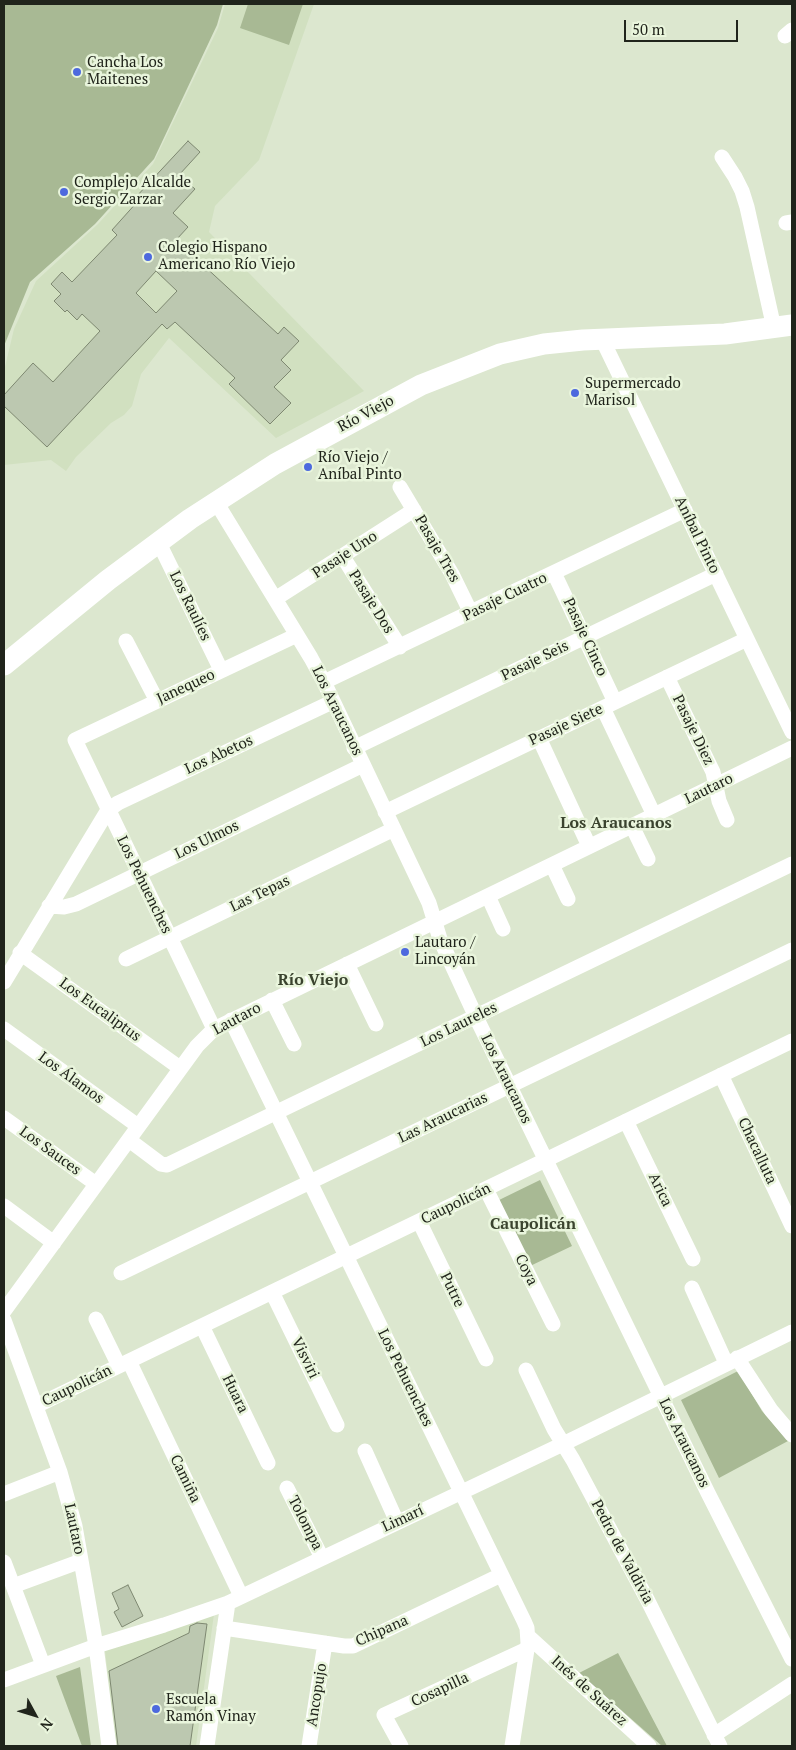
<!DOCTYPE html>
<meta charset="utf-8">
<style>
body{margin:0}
#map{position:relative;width:796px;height:1750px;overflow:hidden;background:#dce7cf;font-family:"PT Serif",serif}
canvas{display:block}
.frame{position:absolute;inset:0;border:5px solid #20241b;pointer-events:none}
.north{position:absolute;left:10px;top:1690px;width:50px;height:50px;-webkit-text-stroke:4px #e9f5dc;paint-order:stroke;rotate:129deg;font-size:14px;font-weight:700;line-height:20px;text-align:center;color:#20241b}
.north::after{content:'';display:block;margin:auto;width:18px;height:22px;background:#20241b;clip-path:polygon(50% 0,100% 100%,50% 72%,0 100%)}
.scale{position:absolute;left:624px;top:20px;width:114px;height:22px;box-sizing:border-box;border:2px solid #20241b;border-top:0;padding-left:6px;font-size:15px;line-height:18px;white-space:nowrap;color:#20241b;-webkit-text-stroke:4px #e9f5dc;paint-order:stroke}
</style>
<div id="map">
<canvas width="796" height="1750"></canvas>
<div class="frame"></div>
<div class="north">N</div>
<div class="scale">50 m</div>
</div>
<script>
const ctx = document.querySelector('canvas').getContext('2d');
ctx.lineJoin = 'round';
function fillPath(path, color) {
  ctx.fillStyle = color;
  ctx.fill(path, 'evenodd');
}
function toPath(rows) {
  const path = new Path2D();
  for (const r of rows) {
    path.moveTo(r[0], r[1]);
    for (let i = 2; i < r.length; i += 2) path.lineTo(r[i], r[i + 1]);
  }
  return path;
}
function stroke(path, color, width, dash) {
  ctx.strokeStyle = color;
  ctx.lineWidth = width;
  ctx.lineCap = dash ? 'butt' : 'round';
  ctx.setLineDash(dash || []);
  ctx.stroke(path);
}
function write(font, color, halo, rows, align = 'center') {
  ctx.font = font + ' "PT Serif",serif';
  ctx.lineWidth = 5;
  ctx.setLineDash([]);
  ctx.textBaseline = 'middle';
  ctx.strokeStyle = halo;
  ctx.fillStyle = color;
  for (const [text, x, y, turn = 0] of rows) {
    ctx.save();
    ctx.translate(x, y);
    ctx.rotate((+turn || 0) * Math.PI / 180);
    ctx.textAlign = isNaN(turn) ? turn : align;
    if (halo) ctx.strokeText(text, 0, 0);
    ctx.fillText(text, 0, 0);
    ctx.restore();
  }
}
fillPath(toPath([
 [225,4,314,4,259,160,215,206,209,232,364,391,276,438,169,338,141,374,132,406,124,415,111,423,76,457,66,471,51,460,4,465,4,371,14,329,36,281,98,224,153,164,218,28],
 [214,1614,196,1746,116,1746,105,1650]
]), '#d1e0c0');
fillPath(toPath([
 [4,4,223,4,217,25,154,159,95,224,30,282,4,346],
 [248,4,303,4,289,45,240,28],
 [540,1180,572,1246,528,1267,497,1201],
 [738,1371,762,1411,788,1441,719,1478,681,1400],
 [618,1653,667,1746,662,1746,579,1673],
 [80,1667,91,1746,82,1746,56,1676]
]), '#a8b994');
const building = toPath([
 [188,141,200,152,179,175,195,189,173,213,188,227,176,240,278,334,284,327,299,341,281,360,291,370,274,387,291,403,270,424,229,384,235,378,175,322,167,329,162,324,47,447,4,406,4,395,33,363,53,382,100,331,82,314,77,320,67,310,65,312,54,301,61,294,51,284,62,272,72,282,117,235,112,230,138,201,135,198,188,141],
 [156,271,177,291,156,313,136,293,156,271],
 [128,1585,143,1616,122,1627,114,1612,119,1609,112,1593,128,1585],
 [197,1623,207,1624,190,1746,118,1746,109,1671,189,1633,190,1626,197,1623]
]);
fillPath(building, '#bcc8b0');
stroke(building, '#7e8871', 1);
stroke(toPath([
 [785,36,792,30],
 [722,157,735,177,742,191,747,207,774,328],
 [786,223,792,222],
 [602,339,792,732],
 [400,487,452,574,471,613],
 [216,502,311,658,324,682,429,903,440,939,476,1017,708,1493,792,1659],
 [158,541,221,670],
 [343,557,400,647],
 [554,573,615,702],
 [275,599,414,510],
 [126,641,157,701],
 [667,677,713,772,719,801,727,820],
 [324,682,685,510],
 [603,708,654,815],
 [539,738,589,846],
 [354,748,716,574],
 [385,812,747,639],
 [632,826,648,859],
 [552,865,568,899],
 [488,896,503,929],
 [49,906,64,907,76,904,363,765],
 [20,953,180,1068],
 [126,959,394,829],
 [347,964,376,1024],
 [4,982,108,810,118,803,332,702],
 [272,1000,294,1044],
 [231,1020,524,1621,527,1628,528,1643,512,1746],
 [4,1029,138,1126],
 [214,1029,75,740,297,635],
 [721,1075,792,1226],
 [4,1118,96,1184],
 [626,1121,693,1259],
 [129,1140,161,1164,167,1165,792,864],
 [486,1189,553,1324],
 [4,1206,54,1243],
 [419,1221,486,1359],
 [121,1273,792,950],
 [692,1288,726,1363],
 [272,1292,337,1425],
 [4,1311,197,1046,214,1029,792,748],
 [96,1319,119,1366],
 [4,1320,60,1472,75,1526,96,1646,109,1746],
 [202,1326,268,1463],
 [737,1358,771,1410,792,1435],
 [129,1361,241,1596],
 [526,1370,554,1429,573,1460,648,1601,720,1746],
 [36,1406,792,1041],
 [365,1451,397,1522],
 [287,1488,322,1558],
 [4,1494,60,1472],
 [4,1562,43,1665],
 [13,1586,81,1561],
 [224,1628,344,1646,353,1646,501,1575],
 [528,1636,649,1746],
 [4,1680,96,1646,164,1625,228,1603,563,1444,792,1332],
 [714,1735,792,1684],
 [207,1746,228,1603],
 [309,1746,325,1643],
 [401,1746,384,1715,527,1649]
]), '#fff', 15);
stroke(toPath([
 [4,665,108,580,190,519,275,464,421,385,500,354,544,344,583,340,725,334,792,325]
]), '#fff', 21);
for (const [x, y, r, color] of [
 [77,72,5,"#4d69de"],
 [64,192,5,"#4d69de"],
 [148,257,5,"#4d69de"],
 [575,393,5,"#4d69de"],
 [308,467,5,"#4d69de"],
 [405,952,5,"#4d69de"],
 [156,1709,5,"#4d69de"]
]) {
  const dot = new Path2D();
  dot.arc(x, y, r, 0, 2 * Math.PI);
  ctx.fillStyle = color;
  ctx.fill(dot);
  stroke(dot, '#e9f5dc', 2);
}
write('15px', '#20241b', '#e9f5dc', [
 ["Cancha Los",87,63],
 ["Maitenes",87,80],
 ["Complejo Alcalde",74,183],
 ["Sergio Zarzar",74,200],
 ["Colegio Hispano",158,248],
 ["Americano Río Viejo",158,265],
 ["Supermercado",585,384],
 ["Marisol",585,401],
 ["Río Viejo /",318,458],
 ["Aníbal Pinto",318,475],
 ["Lautaro /",415,943],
 ["Lincoyán",415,960],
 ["Escuela",166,1700],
 ["Ramón Vinay",166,1717]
], 'left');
write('15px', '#20241b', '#e9f5dc', [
 ["Río Viejo",366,414,-28],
 ["Aníbal Pinto",697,535,64],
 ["Pasaje Tres",437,549,60],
 ["Pasaje Uno",345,555,-33],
 ["Pasaje Cuatro",505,597,-26],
 ["Pasaje Dos",371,602,58],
 ["Los Raulíes",190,606,64],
 ["Pasaje Cinco",585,637,65],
 ["Pasaje Seis",535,661,-26],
 ["Janequeo",186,687,-25],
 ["Los Araucanos",337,711,64],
 ["Pasaje Siete",566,725,-25],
 ["Pasaje Diez",693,730,64],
 ["Los Abetos",219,755,-25],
 ["Lautaro",709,789,-26],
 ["Los Ulmos",207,840,-26],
 ["Los Pehuenches",144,885,64],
 ["Las Tepas",260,894,-26],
 ["Los Eucaliptus",100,1010,36],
 ["Lautaro",237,1019,-28],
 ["Los Laureles",459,1025,-26],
 ["Los Álamos",71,1078,36],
 ["Los Araucanos",506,1079,64],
 ["Las Araucarias",443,1118,-26],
 ["Los Sauces",50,1151,36],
 ["Chacalluta",757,1151,65],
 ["Arica",660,1190,64],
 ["Caupolicán",456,1204,-26],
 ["Coya",526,1270,64],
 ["Putre",452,1290,64],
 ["Visviri",305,1358,64],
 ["Los Pehuenches",405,1378,64],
 ["Caupolicán",77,1386,-26],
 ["Huara",235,1394,64],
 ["Los Araucanos",684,1443,64],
 ["Camiña",185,1479,64],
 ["Limarí",403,1519,-25],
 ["Tolompa",305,1523,63],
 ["Lautaro",74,1529,78],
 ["Pedro de Valdivia",622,1552,62],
 ["Chipana",382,1631,-24],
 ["Cosapilla",440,1690,-25],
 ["Inés de Suárez",589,1691,42],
 ["Ancopujo",317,1695,-81]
]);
write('bold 16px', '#3a432e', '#e9f5dc', [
 ["Los Araucanos",616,823],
 ["Río Viejo",313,980],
 ["Caupolicán",533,1224]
]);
</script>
